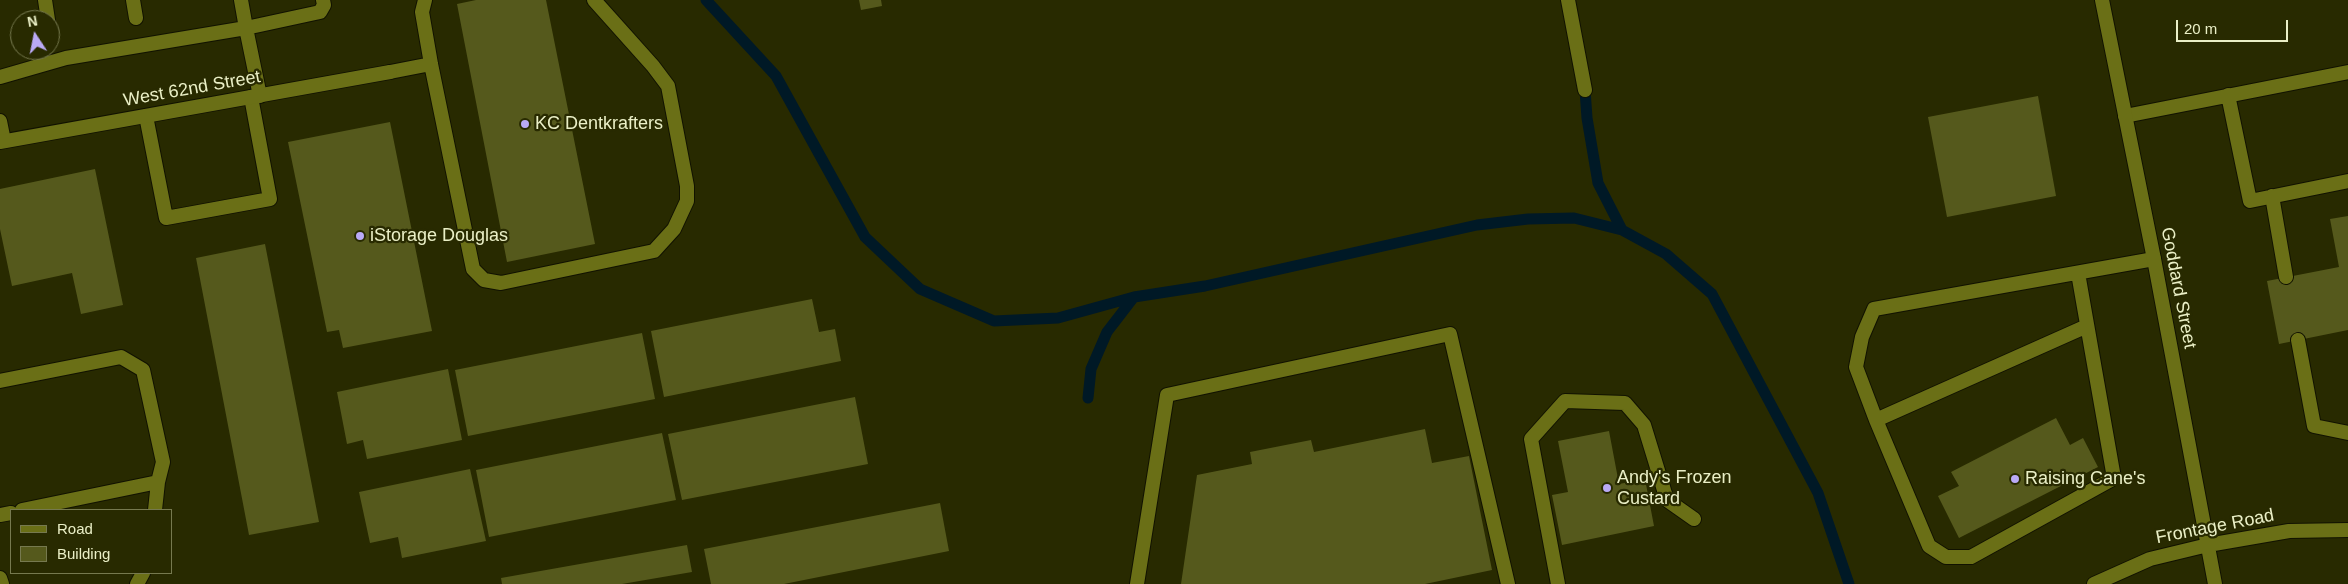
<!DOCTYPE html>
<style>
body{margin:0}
#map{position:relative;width:2348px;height:584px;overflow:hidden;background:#282a00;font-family:Arial,sans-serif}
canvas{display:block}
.legend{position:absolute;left:10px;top:509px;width:162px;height:65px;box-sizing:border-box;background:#282a00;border:1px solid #76794f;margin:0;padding:6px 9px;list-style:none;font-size:15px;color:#eaefc6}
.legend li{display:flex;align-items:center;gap:10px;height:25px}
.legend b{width:25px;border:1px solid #76794f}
.north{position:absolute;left:10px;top:10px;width:50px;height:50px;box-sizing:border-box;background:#282a00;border:1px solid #76794f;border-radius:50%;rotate:349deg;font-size:14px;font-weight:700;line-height:20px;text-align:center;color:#eaefc6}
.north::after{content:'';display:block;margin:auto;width:18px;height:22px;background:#baaaf6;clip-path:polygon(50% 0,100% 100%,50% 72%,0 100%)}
.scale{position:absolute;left:2176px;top:20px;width:112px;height:22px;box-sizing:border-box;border:2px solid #eaefc6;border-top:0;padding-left:6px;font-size:15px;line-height:18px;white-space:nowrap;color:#eaefc6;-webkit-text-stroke:4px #282a00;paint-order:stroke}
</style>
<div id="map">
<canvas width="2348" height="584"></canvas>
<ul class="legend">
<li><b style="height:6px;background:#6a6f16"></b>Road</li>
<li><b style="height:14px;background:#55591c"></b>Building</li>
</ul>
<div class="north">N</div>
<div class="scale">20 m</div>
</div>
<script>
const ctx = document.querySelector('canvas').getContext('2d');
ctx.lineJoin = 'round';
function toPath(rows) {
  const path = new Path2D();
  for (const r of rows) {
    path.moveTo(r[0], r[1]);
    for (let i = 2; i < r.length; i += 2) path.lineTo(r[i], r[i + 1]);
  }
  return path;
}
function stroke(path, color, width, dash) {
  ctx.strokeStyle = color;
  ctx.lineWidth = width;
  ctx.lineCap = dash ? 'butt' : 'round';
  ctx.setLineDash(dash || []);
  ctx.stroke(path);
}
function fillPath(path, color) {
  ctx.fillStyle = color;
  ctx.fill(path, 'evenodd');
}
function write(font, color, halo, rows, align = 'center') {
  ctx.font = font + ' Arial,sans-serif';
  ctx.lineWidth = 4.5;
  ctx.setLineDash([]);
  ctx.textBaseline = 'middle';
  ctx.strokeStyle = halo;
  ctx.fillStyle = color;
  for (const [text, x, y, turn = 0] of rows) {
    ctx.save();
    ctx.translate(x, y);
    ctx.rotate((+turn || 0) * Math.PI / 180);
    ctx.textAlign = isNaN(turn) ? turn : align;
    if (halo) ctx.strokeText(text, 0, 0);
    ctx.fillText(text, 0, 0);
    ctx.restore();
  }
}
stroke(toPath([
 [706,0,776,76,865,237,920,289,994,321,1058,318,1134,297,1205,286,1477,225,1528,219,1574,218,1622,230,1666,254,1712,294,1818,493,1849,584],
 [1585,90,1587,118,1598,183,1622,230],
 [1088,398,1091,369,1107,332,1134,297]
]), '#001926', 11);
fillPath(toPath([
 [476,0,546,0,595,244,507,262,457,4],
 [859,0,881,0,882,6,861,10],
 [2038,96,2056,196,1947,217,1928,117],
 [390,122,432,331,343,348,339,330,327,332,288,142],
 [95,169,123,305,81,314,72,273,12,286,0,229,0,189],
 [2348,216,2348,330,2279,344,2267,281,2339,267,2330,219],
 [265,244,319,522,249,535,196,258],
 [812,299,819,332,835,329,841,361,664,397,651,331],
 [642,333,655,399,468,436,455,370],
 [448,369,462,440,367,459,363,440,347,444,337,392],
 [855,397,868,464,682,500,668,434],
 [2056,418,2070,445,2083,438,2098,467,1959,538,1938,496,1959,486,1951,472],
 [1425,429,1432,463,1469,456,1492,570,1425,584,1181,584,1197,475,1252,464,1250,452,1311,440,1314,452],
 [1609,431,1619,484,1645,479,1654,526,1562,545,1552,495,1568,492,1558,441],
 [662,433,676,500,489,537,476,470],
 [470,469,486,541,402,558,398,537,370,543,359,492],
 [940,503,949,551,784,584,711,584,704,549],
 [687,545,692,572,622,584,502,584,501,578]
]), '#55591c');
const service = toPath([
 [45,0,48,20],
 [133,0,136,18],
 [241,0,246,28,320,12,324,5,323,0],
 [425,0,422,12,431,64,473,269,484,280,501,283,654,251,674,229,687,201,687,186,668,86,653,66,594,0],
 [390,72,431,64],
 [0,77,66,58,246,28,260,96],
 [2228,95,2250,201,2348,181],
 [146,116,166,218,270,199,251,97],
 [2125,116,2348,72],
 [0,121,4,141],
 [2272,196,2286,277],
 [2078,273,2114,478,1971,557,1946,557,1929,546,1876,420,1856,367,1862,337,1874,309,2154,259],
 [2298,340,2314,426,2348,433],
 [0,381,121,357,143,370,163,462,158,482],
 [1876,420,2087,326],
 [22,510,158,482,155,510],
 [0,515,11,513],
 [0,578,2,584],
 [137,584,143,573],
 [1137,584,1167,395,1450,334,1508,584],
 [1558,584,1531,439,1565,401,1625,403,1644,425,1667,500,1694,519]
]);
const minor = toPath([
 [1568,0,1585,90],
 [2102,0,2154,259,2215,584],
 [0,142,390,72],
 [2094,584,2150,559,2208,545,2289,531,2348,530]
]);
stroke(service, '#111200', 16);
stroke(minor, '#111200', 16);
stroke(service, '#6a6f16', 14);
stroke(minor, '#6a6f16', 14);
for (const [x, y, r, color] of [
 [525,124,5,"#baaaf6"],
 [360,236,5,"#baaaf6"],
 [2015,479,5,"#baaaf6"],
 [1607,488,5,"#baaaf6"]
]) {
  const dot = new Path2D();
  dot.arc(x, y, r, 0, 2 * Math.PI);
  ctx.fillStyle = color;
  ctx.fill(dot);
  stroke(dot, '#282a00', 2);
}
write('18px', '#eaefc6', '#282a00', [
 ["West 62nd Street",192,89,-10],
 ["Goddard Street",2178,288,79],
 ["Frontage Road",2215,527,-11]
]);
write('18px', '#eaefc6', '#282a00', [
 ["KC Dentkrafters",535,124],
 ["iStorage Douglas",370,236],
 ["Andy's Frozen",1617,478],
 ["Custard",1617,499],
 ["Raising Cane's",2025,479]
], 'left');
</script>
